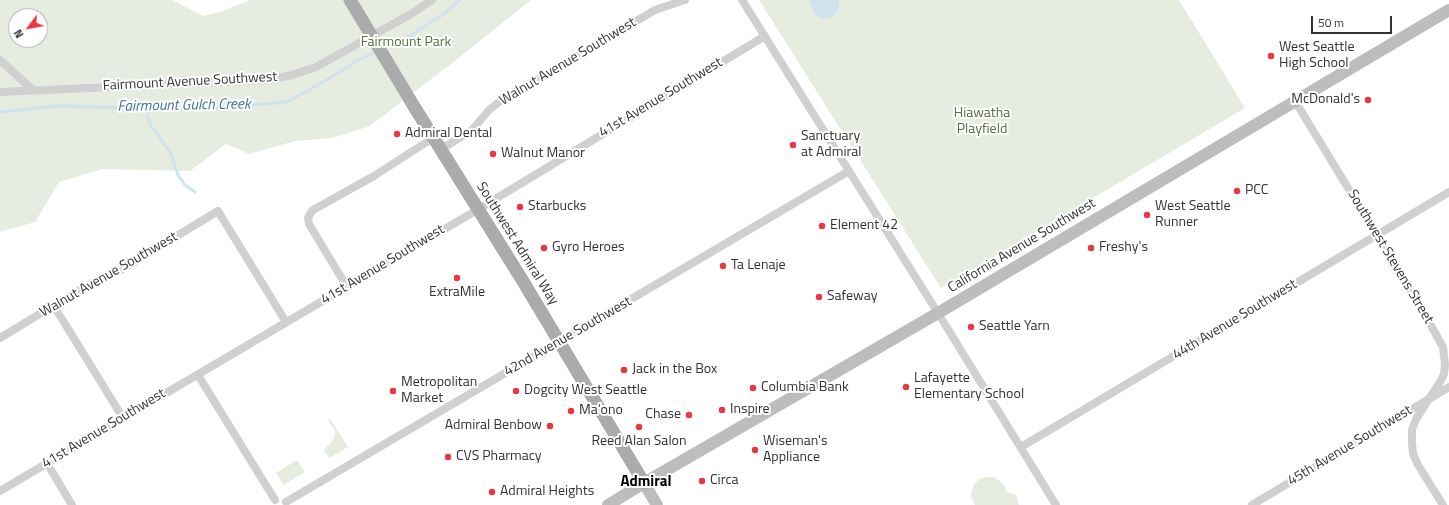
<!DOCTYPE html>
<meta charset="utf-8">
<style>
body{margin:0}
#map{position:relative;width:1449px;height:505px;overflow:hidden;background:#fff;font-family:"Titillium Web",sans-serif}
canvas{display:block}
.north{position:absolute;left:8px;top:8px;width:40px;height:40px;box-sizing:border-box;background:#fff;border:1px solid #adadad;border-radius:50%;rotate:238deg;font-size:11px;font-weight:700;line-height:16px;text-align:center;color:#333}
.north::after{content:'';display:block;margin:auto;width:14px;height:18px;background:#e63946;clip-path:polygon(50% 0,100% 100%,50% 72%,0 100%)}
.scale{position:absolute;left:1311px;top:16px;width:81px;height:18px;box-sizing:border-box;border:2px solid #333;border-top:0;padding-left:5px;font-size:12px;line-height:14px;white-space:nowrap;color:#333;-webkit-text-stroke:3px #fff;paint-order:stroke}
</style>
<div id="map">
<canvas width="1449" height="505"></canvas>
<div class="north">N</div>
<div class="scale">50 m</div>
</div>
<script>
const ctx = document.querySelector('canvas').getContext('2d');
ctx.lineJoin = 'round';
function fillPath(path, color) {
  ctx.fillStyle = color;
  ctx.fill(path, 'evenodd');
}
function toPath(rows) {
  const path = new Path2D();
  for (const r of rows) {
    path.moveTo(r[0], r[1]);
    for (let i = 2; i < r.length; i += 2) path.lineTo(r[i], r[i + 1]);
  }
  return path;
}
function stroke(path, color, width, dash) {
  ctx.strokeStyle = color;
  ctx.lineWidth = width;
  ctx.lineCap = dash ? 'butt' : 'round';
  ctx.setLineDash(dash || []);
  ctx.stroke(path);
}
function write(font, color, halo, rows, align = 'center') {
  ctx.font = font + ' "Titillium Web",sans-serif';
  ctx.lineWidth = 4;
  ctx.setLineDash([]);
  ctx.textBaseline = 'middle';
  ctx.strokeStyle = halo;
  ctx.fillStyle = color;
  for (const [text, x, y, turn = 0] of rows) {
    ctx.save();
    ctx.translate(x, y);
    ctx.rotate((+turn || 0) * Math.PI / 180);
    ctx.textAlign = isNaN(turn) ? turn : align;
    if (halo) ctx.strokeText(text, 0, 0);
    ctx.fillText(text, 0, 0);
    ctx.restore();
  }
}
fillPath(toPath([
 [0,0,172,0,203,16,220,12,250,0,531,0,456,60,370,126,332,138,295,141,249,154,226,144,190,171,103,169,59,182,35,222,0,232],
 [16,16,40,16,40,40,16,40],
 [759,0,1179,0,1245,108,941,288],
 [330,419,348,447,329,458,324,450,333,440,335,436,335,431,328,420],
 [297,460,305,472,284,485,276,473],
 [986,477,993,477,999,480,1004,485,1007,492,1014,494,1017,496,1019,505,975,505,971,497,972,490,974,484,979,479]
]), '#e6ecdf');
fillPath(toPath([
 [809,0,839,0,839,9,833,17,823,19,814,14]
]), '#cfe2ee');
stroke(toPath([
 [382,49,405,39,442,15,460,0],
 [148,108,147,116,152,128,158,135,171,154,178,175,185,185,195,192],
 [0,112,57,106,130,108,208,109,287,102,325,81,357,61,377,51]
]), '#cfe2ee', 3);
stroke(toPath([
 [742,0,946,326,1056,505],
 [0,60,33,90],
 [0,92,268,80,292,75,316,67,411,14,432,0],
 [1295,101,1420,306,1443,347,1445,365,1444,374,1440,382,1416,419,1412,430,1412,443,1413,454,1418,465,1443,505],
 [440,150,472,130,489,110,499,102,655,10,685,0],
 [347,287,309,224,308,218,310,214,313,210,374,176,433,138],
 [54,306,123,418],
 [0,338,61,301,92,283,119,271,218,211,286,322],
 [198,375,275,500],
 [1021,447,1449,192],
 [47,463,72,505],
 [0,491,477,210,765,36],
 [286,502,849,171],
 [1252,505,1449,387]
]), '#d0d0d0', 8);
stroke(toPath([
 [644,483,657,505],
 [608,505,644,483,938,313,1449,10]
]), '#bdbdbd', 12);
stroke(toPath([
 [415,108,521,278,644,483]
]), '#ababab', 13);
stroke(toPath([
 [350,0,415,108]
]), '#ababab', 13);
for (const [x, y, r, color] of [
 [1271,56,4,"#e63946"],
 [1368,100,4,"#e63946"],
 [397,134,4,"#e63946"],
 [793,145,4,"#e63946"],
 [493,154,4,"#e63946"],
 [1237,191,4,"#e63946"],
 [520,207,4,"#e63946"],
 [1147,215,4,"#e63946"],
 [822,226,4,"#e63946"],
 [544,248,4,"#e63946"],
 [1091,248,4,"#e63946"],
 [723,266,4,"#e63946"],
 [457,278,4,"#e63946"],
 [819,297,4,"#e63946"],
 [971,327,4,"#e63946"],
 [624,370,4,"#e63946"],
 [906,387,4,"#e63946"],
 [753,388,4,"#e63946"],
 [393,391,4,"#e63946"],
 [516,391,4,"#e63946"],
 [722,410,4,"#e63946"],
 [571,411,4,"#e63946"],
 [689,415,4,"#e63946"],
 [550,426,4,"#e63946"],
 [639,427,4,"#e63946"],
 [755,450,4,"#e63946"],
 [448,457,4,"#e63946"],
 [702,481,4,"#e63946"],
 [492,492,4,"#e63946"]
]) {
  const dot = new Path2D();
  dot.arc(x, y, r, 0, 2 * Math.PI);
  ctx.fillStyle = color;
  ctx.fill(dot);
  stroke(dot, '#fff', 1.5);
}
write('14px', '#56703f', '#fff', [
 ["Fairmount Park",406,43],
 ["Hiawatha",982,114],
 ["Playfield",982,130]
]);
write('14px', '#333', '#fff', [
 ["West Seattle",1279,48],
 ["High School",1279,64],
 ["McDonald's",1360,100,"right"],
 ["Admiral Dental",405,134],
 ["Sanctuary",801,137],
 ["at Admiral",801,153],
 ["Walnut Manor",501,154],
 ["PCC",1245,191],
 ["Starbucks",528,207],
 ["West Seattle",1155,207],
 ["Runner",1155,223],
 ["Element 42",830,226],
 ["Gyro Heroes",552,248],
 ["Freshy's",1099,248],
 ["Ta Lenaje",731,266],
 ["ExtraMile",457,293,"center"],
 ["Safeway",827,297],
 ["Seattle Yarn",979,327],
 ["Jack in the Box",632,370],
 ["Lafayette",914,379],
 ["Elementary School",914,395],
 ["Metropolitan",401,383],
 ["Market",401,399],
 ["Columbia Bank",761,388],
 ["Dogcity West Seattle",524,391],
 ["Inspire",730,410],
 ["Ma‘ono",579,411],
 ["Chase",681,415,"right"],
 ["Admiral Benbow",542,426,"right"],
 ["Reed Alan Salon",639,442,"center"],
 ["Wiseman's",763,442],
 ["Appliance",763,458],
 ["CVS Pharmacy",456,457],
 ["Circa",710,481],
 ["Admiral Heights",500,492]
], 'left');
write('14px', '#333', '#fff', [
 ["Walnut Avenue Southwest",568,62,-31],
 ["Fairmount Avenue Southwest",190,82,-3],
 ["41st Avenue Southwest",661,98,-31],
 ["Southwest Admiral Way",517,244,58],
 ["California Avenue Southwest",1022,246,-31],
 ["Southwest Stevens Street",1390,257,59],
 ["41st Avenue Southwest",383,265,-31],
 ["Walnut Avenue Southwest",109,275,-30],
 ["44th Avenue Southwest",1235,320,-31],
 ["42nd Avenue Southwest",568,337,-30],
 ["41st Avenue Southwest",104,429,-31],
 ["45th Avenue Southwest",1350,446,-31]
]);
write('italic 15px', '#3f7597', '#fff', [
 ["Fairmount Gulch Creek",184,106,-1]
]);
write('bold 15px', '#000', '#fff', [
 ["Admiral",646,482]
]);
</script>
